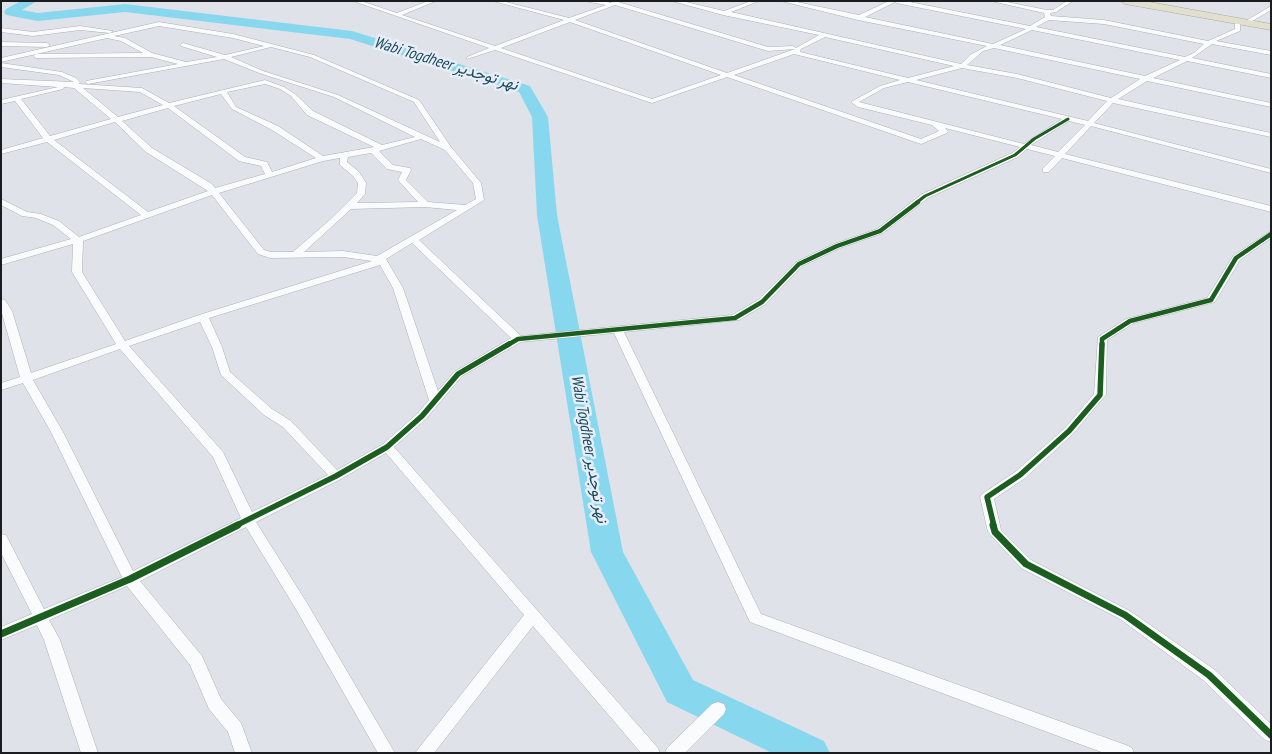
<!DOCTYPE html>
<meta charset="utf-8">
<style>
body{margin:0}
#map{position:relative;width:1272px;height:754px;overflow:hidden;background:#dfe2e8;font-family:"PT Sans Narrow",sans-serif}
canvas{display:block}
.frame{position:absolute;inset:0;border:2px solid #1a1c20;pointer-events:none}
</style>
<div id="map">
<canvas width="1272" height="754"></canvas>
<div class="frame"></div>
</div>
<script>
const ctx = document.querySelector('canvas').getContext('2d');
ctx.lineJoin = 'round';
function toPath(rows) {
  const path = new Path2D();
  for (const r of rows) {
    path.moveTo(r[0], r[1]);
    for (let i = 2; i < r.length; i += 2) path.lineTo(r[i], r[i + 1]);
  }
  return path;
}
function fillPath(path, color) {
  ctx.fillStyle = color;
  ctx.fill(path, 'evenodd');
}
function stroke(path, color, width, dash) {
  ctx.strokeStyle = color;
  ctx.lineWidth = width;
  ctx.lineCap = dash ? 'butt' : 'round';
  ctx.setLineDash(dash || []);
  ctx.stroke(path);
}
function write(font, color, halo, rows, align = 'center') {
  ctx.font = font + ' "PT Sans Narrow",Vazirmatn,sans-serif';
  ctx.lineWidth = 5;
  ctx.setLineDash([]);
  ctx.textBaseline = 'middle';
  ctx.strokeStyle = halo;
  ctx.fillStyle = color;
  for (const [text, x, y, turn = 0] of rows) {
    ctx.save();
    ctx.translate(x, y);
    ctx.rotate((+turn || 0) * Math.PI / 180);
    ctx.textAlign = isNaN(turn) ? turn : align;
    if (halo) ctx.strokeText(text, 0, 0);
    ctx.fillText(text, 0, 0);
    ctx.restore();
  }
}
fillPath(toPath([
 [21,1,37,1,22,10,38,13,125,4,352,31,530,86,548,117,557,215,623,552,693,680,824,741,830,753,772,753,667,702,591,552,537,215,532,117,519,92,350,39,125,12,38,21,6,15,4,12,6,9,21,1]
]), '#87d8ee');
const street = toPath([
 [353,1,361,1,397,13,428,1,436,1,402,15,495,46,564,20,493,1,502,1,569,18,606,5,584,1,606,1,610,3,615,1,768,47,793,46,796,48,819,35,723,15,672,1,682,1,724,11,751,1,759,1,731,12,961,64,970,55,987,46,858,20,781,1,792,1,859,15,889,1,905,1,1030,26,1045,17,1044,13,991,1,1002,1,1047,10,1053,10,1067,1,1073,1,1056,12,1050,13,1051,16,1104,20,1208,41,1235,29,1235,21,1240,20,1240,31,1216,41,1271,51,1271,55,1212,44,1192,58,1271,74,1271,78,1187,61,1153,78,1271,103,1271,107,1147,81,1118,99,1271,133,1271,137,1113,103,1094,123,1271,169,1271,173,1091,126,1065,154,1271,206,1271,212,1062,158,1049,172,1043,172,1043,168,1055,156,1027,149,1018,157,928,198,883,233,840,248,802,266,766,304,739,320,624,332,761,614,1126,745,1132,748,1134,753,1104,753,750,622,614,333,521,342,462,376,426,419,394,447,658,748,660,753,641,753,533,626,434,753,415,753,524,615,386,453,341,479,256,522,307,603,395,753,378,753,297,611,246,527,140,581,202,656,221,699,241,723,252,753,235,753,228,732,209,709,190,665,127,586,49,620,60,640,98,753,81,753,44,640,37,625,1,640,1,627,32,614,1,553,1,534,6,535,8,539,44,609,122,577,51,432,23,383,1,390,1,383,20,377,1,310,1,299,5,300,12,311,31,373,116,344,72,272,73,244,1,265,1,259,71,239,53,225,36,218,22,216,1,205,1,199,27,212,41,214,59,221,79,237,141,215,47,142,1,154,1,150,43,138,15,101,1,104,1,100,58,87,1,83,1,79,74,82,59,75,1,67,1,63,62,72,76,78,80,82,79,84,142,88,169,103,265,80,284,87,295,94,313,111,382,145,415,137,334,97,259,73,224,59,88,84,85,82,86,81,178,64,151,57,36,58,33,56,36,54,143,53,121,41,107,38,1,62,1,58,159,22,233,34,314,55,419,100,451,147,481,183,484,200,419,240,521,336,732,315,758,300,796,262,834,244,877,229,922,194,1012,153,1020,147,945,128,948,131,947,133,921,144,727,77,652,103,495,50,467,59,467,57,489,48,353,1],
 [895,2,896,3,1026,29,993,44,865,17,895,2],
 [615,5,768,51,795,49,727,73,575,20,615,5],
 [1049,20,1104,24,1204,44,1194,53,1185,57,1036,27,1049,20],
 [570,22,721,75,652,99,501,48,570,22],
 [159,26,233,38,264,46,225,55,183,43,180,45,181,46,217,57,186,62,152,53,125,38,114,36,159,26],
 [1032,30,1180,60,1145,76,1000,45,1032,30],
 [825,37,954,66,908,78,800,52,801,49,825,37],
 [271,47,310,57,414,102,440,142,338,95,263,71,231,57,271,47],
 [994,48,1140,79,1111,98,1017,74,967,65,983,51,994,48],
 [794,54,900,80,880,86,851,102,858,107,932,125,939,131,921,139,734,75,794,54],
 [962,68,1017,78,1107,101,1088,121,916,80,962,68],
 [908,82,1062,119,1024,144,859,102,884,88,908,82],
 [265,84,280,89,291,96,307,115,374,147,323,156,278,126,236,107,227,92,265,84],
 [64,87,74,88,111,119,50,136,21,99,63,89,64,87],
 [83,88,140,92,163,105,118,117,83,88],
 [221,94,232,109,272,130,316,158,272,172,267,162,245,157,174,106,221,94],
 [168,108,239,161,261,166,265,174,215,188,212,184,152,148,122,121,168,108],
 [1069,121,1085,125,1058,152,1031,145,1069,121],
 [115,122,146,152,208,191,148,212,54,140,115,122],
 [421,139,445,150,473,183,476,199,465,205,428,202,406,180,411,170,410,168,393,165,379,151,421,139],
 [371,153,387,169,402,172,398,180,418,202,357,203,365,194,366,183,359,172,347,162,348,157,371,153],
 [340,158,340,165,353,176,358,183,357,193,332,218,293,252,271,252,264,250,219,193,323,161,340,158],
 [212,195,258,254,270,258,343,257,372,261,199,315,125,341,82,272,83,241,212,195],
 [425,207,457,210,377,256,343,251,304,252,351,209,425,207],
 [412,243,511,338,454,372,438,391,403,288,386,259,412,243],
 [380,265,393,288,429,400,418,413,383,444,337,470,291,421,272,409,230,372,222,347,209,318,380,265],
 [200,322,212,347,221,375,264,415,283,427,328,475,252,512,223,452,129,346,200,322],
 [120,349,213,457,241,518,133,571,63,432,33,380,120,349],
 [1271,6,1271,10,1249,23,1244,22,1271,6],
 [80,26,113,31,110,33,80,30,33,36,1,32,1,28,33,32,80,26],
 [1,42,47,43,50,45,47,47,1,46,1,42],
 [1271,231,1271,238,1240,260,1215,302,1134,323,1107,340,1106,395,1104,397,1073,434,1025,478,994,499,1001,530,1031,560,1130,611,1215,670,1271,724,1271,742,1265,740,1203,680,1120,619,1021,568,988,532,980,497,982,494,1015,472,1065,428,1094,394,1098,337,1126,319,1207,298,1233,256,1271,231],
 [718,702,724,704,726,709,724,714,685,753,665,753,667,748,712,704,718,702]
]);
const highway = toPath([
 [1120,1,1144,1,1271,24,1271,30,1125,4,1120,1]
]);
stroke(street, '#adafb4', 1);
stroke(highway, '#acaa9c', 1);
fillPath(street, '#fafbfc');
fillPath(highway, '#e2dfd0');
stroke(toPath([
 [916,203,925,196,1015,155,1034,139,1068,119]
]), '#1b5e20', 3);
stroke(toPath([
 [506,346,518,339,735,318,762,302,799,264,837,246,880,231,918,202],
 [1102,346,1102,339,1130,321,1211,300,1236,258,1271,234]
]), '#1b5e20', 4.5);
stroke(toPath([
 [235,526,336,476,387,447,422,416,458,374,509,344],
 [994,526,987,497,1020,475,1069,431,1100,395,1102,344]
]), '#1b5e20', 5.5);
stroke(toPath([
 [993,525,995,532,1026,564,1125,615,1209,675,1271,735],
 [1,634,130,579,238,525]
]), '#1b5e20', 7);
write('italic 16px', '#1a4b58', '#e8eef9', [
 ["Wabi Togdheer نهر توجدير",446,64,17],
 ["Wabi Togdheer نهر توجدير",589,449,80]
]);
</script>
